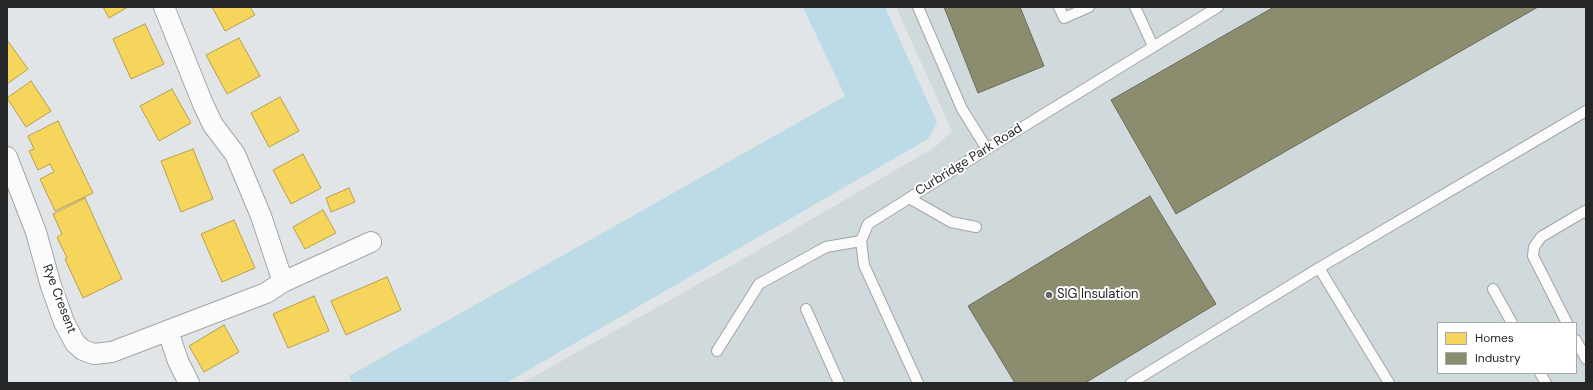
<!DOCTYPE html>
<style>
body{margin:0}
#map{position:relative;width:1593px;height:390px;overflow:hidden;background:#e2e5e7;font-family:"DM Sans",sans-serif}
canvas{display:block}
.frame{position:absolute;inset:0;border:8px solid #242627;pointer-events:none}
.legend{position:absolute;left:1437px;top:322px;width:140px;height:52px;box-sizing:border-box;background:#fff;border:1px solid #a7a8a9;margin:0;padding:5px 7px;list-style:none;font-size:12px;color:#242627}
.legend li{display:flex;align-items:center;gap:8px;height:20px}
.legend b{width:20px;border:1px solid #a7a8a9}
</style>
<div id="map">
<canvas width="1593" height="390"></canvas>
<div class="frame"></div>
<ul class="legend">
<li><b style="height:11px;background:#f6d55c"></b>Homes</li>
<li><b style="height:11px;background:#8c8c6e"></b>Industry</li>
</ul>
</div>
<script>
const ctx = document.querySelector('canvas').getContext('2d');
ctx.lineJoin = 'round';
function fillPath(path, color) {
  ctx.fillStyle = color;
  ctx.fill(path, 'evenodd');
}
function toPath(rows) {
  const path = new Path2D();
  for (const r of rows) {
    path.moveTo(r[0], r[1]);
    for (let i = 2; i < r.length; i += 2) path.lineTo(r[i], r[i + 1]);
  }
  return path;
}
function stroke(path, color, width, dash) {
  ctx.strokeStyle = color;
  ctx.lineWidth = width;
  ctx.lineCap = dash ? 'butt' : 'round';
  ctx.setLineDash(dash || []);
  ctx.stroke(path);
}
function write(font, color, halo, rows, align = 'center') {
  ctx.font = font + ' "DM Sans",sans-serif';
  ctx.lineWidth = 4;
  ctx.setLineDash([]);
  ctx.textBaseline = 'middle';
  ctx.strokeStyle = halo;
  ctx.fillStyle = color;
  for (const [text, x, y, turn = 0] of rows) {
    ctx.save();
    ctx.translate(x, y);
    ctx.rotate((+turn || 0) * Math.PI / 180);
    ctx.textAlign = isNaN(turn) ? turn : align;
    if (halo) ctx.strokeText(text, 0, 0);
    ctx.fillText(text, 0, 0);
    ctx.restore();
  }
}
fillPath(toPath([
 [896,7,1586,7,1586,383,522,383,752,254,935,147,952,131],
 [1438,323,1576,323,1576,373,1438,373]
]), '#d0d9dc');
fillPath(toPath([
 [803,7,885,7,937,122,928,139,506,383,352,383,349,376,845,96]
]), '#bddbe6');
const homes = toPath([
 [103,7,128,7,109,18,103,7],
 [212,7,250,7,255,15,225,31,212,7],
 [145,24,164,64,131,79,113,39,145,24],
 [239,38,260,76,227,94,206,55,239,38],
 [7,40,28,69,7,84,7,40],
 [31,81,51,111,26,127,7,98,31,81],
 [172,89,191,123,159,141,140,106,172,89],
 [280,97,299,131,269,147,251,113,280,97],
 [58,121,93,193,55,211,40,179,54,172,50,164,38,170,29,151,34,149,28,136,58,121],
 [193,149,213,199,181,212,161,161,193,149],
 [303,154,321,188,291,204,273,170,303,154],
 [349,188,355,202,331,212,326,198,349,188],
 [85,198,122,279,83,298,65,259,67,258,57,237,62,234,53,214,85,198],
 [323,210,336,233,305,249,293,227,323,210],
 [234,220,255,268,222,282,201,234,234,220],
 [387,277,401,310,346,335,331,301,387,277],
 [314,296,329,331,288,348,273,314,314,296],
 [224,325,239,352,204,372,189,346,224,325]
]);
fillPath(homes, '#f6d55c');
stroke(homes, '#b7a04c', 1);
const industry = toPath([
 [944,7,1020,7,1044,66,978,93,944,7],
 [1274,7,1538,7,1176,214,1111,100,1274,7],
 [1150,196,1216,304,1085,383,1015,383,968,306,1150,196]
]);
fillPath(industry, '#8c8c6e');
stroke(industry, '#6d6d59', 1);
const lane = toPath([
 [918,7,962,109,987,149],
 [1059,7,1064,18,1089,7],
 [1135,7,1153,46],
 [909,198,951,222,976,227],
 [1319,268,1389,383],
 [1493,289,1512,323],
 [806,309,839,383],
 [1567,323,1533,256,1534,247,1541,237,1585,211,1586,213],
 [1576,340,1586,359],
 [717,351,759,284,826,247,861,241],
 [1540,373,1546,383],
 [918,383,864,265,861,241,868,224,987,149,1218,7],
 [1131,383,1319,268,1586,111]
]);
const street = toPath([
 [7,157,36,232,51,286,64,322,75,343,83,350,94,354,112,352,266,293,283,282,261,216,235,154,213,125,203,104,164,7],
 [283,282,371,242],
 [168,331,178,361,189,383]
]);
stroke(lane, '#a3a5a6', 12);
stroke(street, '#a3a5a6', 22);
stroke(lane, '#fbfbfb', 10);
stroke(street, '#fbfbfb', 20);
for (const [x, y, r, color] of [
 [1049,295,4,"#66696a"]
]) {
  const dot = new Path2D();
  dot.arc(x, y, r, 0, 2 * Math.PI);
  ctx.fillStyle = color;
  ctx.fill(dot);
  stroke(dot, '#fff', 1.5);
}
write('13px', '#242627', '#fff', [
 ["Curbridge Park Road",969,160,-32],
 ["Rye Cresent",59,299,69]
]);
write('13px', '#242627', '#fff', [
 ["SIG Insulation",1057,295]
], 'left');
</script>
